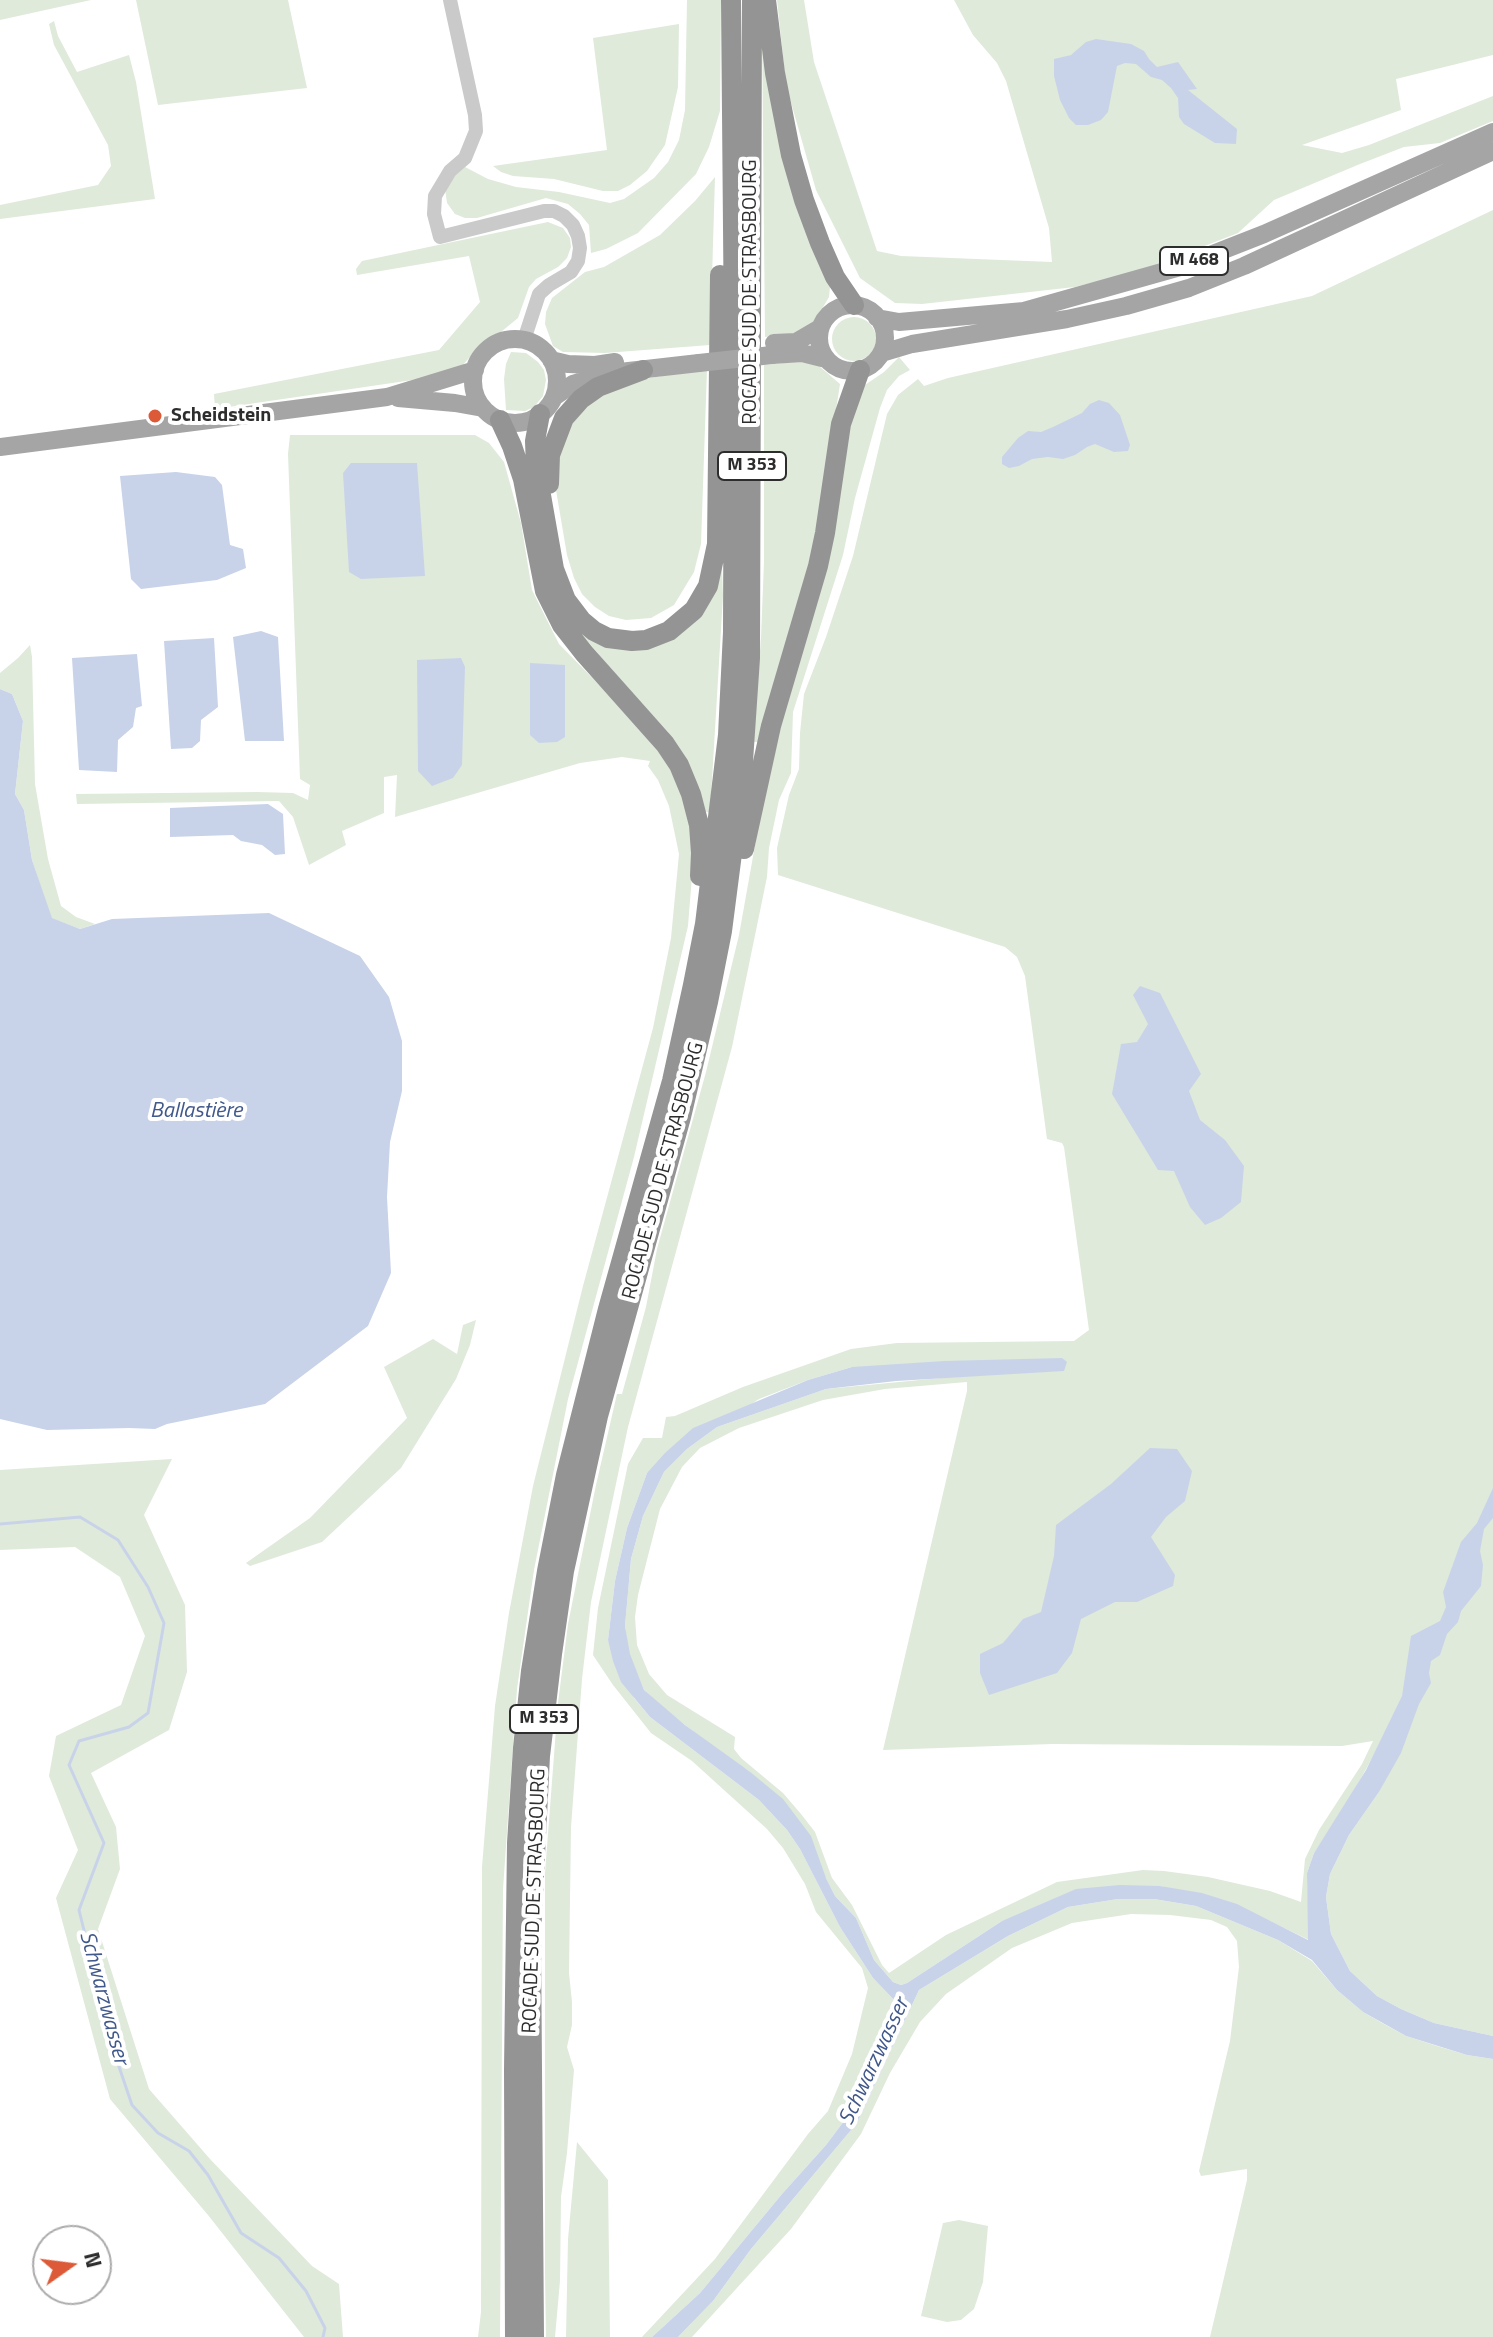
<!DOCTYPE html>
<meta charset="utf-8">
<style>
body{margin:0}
#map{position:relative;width:1493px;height:2337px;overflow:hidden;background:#fff;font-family:"Titillium Web",sans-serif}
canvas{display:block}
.north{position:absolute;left:32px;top:2225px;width:80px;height:80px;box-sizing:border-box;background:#fff;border:2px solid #ababab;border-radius:50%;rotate:76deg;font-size:22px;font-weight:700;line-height:32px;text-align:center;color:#2d2d2d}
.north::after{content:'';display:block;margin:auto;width:28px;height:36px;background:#dc5a37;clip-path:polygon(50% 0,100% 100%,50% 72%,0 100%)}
</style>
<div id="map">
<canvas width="1493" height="2337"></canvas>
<div class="north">N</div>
</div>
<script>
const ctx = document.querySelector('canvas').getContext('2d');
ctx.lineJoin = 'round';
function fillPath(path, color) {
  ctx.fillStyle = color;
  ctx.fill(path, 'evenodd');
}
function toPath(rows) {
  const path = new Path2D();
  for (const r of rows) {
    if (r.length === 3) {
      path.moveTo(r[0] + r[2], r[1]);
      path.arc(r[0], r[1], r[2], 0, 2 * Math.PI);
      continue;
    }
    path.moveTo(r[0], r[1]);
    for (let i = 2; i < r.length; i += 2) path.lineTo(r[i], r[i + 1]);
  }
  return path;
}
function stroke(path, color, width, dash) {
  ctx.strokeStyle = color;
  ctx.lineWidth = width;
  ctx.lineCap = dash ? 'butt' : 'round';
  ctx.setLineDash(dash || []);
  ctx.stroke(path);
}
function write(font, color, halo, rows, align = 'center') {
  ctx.font = font + ' "Titillium Web",sans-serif';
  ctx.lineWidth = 8;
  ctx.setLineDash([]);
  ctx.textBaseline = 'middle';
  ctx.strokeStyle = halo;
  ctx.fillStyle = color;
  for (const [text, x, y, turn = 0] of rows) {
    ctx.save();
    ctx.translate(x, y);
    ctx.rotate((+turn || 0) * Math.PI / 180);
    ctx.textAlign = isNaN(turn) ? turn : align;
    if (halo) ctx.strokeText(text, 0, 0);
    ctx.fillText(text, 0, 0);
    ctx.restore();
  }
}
fillPath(toPath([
 [0,0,91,0,0,20],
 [136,0,288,0,307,88,158,105],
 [687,0,721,0,720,111,709,147,696,174,638,233,606,249,591,253,589,225,580,214,568,204,546,198,477,218,465,218,455,214,447,203,445,189,454,176,465,167,488,179,516,187,559,192,610,203,624,199,654,178,668,162,679,140,685,110],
 [777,0,804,0,814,62,877,251,901,256,1052,262,1049,228,1006,81,997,63,973,35,954,0,1493,0,1493,55,1396,79,1401,110,1302,145,1342,153,1369,145,1493,96,1493,121,1440,143,1404,147,1360,164,1274,200,1238,233,1143,270,1075,287,922,304,895,303,860,278,816,190,786,85],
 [54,21,58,36,77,72,129,55,136,82,155,199,0,219,0,205,98,185,111,166,108,145,54,45,49,24],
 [679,24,678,87,665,145,647,171,630,185,618,191,603,191,554,179,513,176,501,172,493,166,607,150,593,38],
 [762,29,830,287,829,297,815,321,796,333,765,337],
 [715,177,710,345,605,353,563,352,553,346,545,324,546,312,552,298,585,272,604,267,660,235,695,201],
 [1493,210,1493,2036,1434,2023,1401,2009,1377,1996,1350,1971,1331,1934,1326,1897,1330,1874,1349,1835,1379,1792,1388,1775,1382,1740,1350,1798,1314,1853,1307,1873,1309,1940,1237,1905,1160,1886,1002,1921,907,1983,901,1985,893,1982,874,1960,856,1918,835,1896,826,1878,749,1771,717,1750,656,1702,644,1690,629,1654,625,1626,631,1559,643,1516,664,1472,687,1449,717,1427,826,1389,972,1375,852,1367,808,1380,759,1399,647,1473,627,1528,615,1581,608,1640,634,1698,650,1717,759,1800,787,1830,800,1849,840,1927,873,1978,896,2002,848,2105,844,2121,826,2145,782,2194,700,2293,652,2337,642,2337,715,2259,808,2134,828,2111,852,2054,868,1988,862,1968,816,1912,805,1884,783,1848,767,1829,692,1761,651,1733,613,1685,593,1655,598,1608,628,1464,643,1438,662,1438,666,1417,675,1416,743,1387,851,1349,897,1343,1074,1341,1089,1330,1064,1147,1062,1143,1047,1139,1025,976,1017,957,1005,947,778,875,777,848,789,795,799,769,800,733,804,694,826,637,853,556,887,414,898,395,918,379,924,386,948,378,1312,296],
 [967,1382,967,1391,883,1750,1052,1744,1342,1746,1373,1741,1362,1764,1319,1830,1305,1859,1301,1902,1270,1891,1208,1877,1164,1871,1143,1870,1057,1882,946,1935,889,1973,882,1965,852,1905,832,1878,815,1832,801,1814,783,1793,741,1758,734,1749,735,1737,667,1695,649,1674,637,1645,635,1617,638,1595,660,1509,682,1467,700,1448,739,1428,823,1400,885,1389],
 [548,222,563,228,570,238,571,247,567,258,558,267,536,279,529,287,518,318,496,336,484,341,462,366,433,377,215,409,214,394,439,350,480,302,469,256,357,275,356,269,362,261],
 [854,339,22],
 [511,352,526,353,538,362,544,370,546,380,543,396,534,407,525,411,506,410,504,379,506,364],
 [899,357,910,370,899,376,887,390,880,408,855,498,843,555,793,712,791,773,779,800,769,848,767,877,732,1047,628,1427,591,1602,582,1679,571,1827,569,1973,572,2002,572,2025,567,2047,574,2070,567,2153,561,2197,560,2281,555,2337,546,2337,545,2273,545,1873,558,1703,568,1624,596,1485,617,1394,622,1394,646,1307,657,1249,706,1072,739,935,764,795,846,434,862,387,884,372],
 [812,360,840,384,817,534,758,742,753,742,761,638,764,561,764,365],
 [707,369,701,544,694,572,674,605,651,618,626,620,609,616,595,607,582,594,574,578,567,555,556,490,555,468,567,428,605,389,624,382],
 [290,435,475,435,489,443,504,462,521,523,532,590,559,644,620,706,666,760,685,801,694,851,688,926,634,1157,568,1399,534,1570,517,1689,503,1889,500,2337,478,2337,481,2312,482,1867,495,1706,509,1613,533,1486,583,1286,653,1028,671,938,679,854,669,806,658,780,648,766,650,761,622,757,580,763,395,817,397,775,384,777,384,813,342,831,346,845,309,865,293,817,279,801,77,804,76,794,257,792,293,793,308,800,310,785,300,779,288,454],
 [722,565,723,596,710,813,704,811,700,789,667,731,631,692,578,630,649,645],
 [30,645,32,657,35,784,48,859,61,906,76,917,95,924,80,929,51,918,32,860,24,810,15,794,23,721,12,694,0,689,0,673,18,658],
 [476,1320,470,1345,456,1379,401,1468,322,1542,250,1566,246,1563,310,1518,407,1418,384,1367,433,1339,457,1354,463,1325],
 [172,1459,144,1515,185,1605,187,1672,169,1730,91,1773,116,1827,120,1869,98,1929,149,2089,210,2159,312,2266,339,2284,343,2337,304,2337,208,2215,110,2099,56,1898,78,1850,49,1776,56,1736,121,1705,145,1636,120,1577,75,1547,0,1550,0,1470],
 [1118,1899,1154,1899,1196,1906,1278,1940,1312,1961,1337,1990,1363,2012,1382,2023,1406,2036,1437,2046,1467,2055,1493,2059,1493,2337,1210,2337,1247,2180,1247,2169,1201,2176,1199,2171,1230,2041,1239,1967,1237,1941,1227,1927,1211,1920,1170,1915,1131,1914,1072,1923,1012,1948,946,1994,920,2022,890,2073,861,2134,791,2229,692,2337,678,2337,713,2301,751,2249,857,2123,919,1990,1008,1936,1068,1907],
 [577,2142,608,2180,610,2337,566,2337,568,2239],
 [959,2220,988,2226,983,2282,974,2309,961,2320,947,2322,921,2316,943,2223]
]), '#dfeadb');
fillPath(toPath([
 [1096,39,1131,44,1144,51,1149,59,1157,67,1178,62,1197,89,1188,90,1237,129,1236,144,1215,143,1184,124,1179,117,1178,98,1171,88,1162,80,1151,77,1136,64,1125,63,1117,66,1108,112,1101,120,1088,125,1076,125,1069,118,1060,100,1054,76,1054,59,1071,55,1086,42],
 [1099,400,1109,403,1120,415,1130,445,1128,451,1114,452,1095,444,1087,447,1075,455,1063,459,1048,457,1032,459,1019,466,1009,468,1002,464,1002,457,1018,438,1028,431,1041,432,1053,427,1082,413,1090,404],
 [351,463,417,463,425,576,361,579,349,572,343,473],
 [176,472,215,477,222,485,230,545,243,549,246,568,217,580,141,589,131,579,120,476],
 [261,631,278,637,284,741,245,741,233,637],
 [214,638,218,707,201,720,200,741,192,748,171,749,164,641],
 [137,654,142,706,136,708,133,727,118,740,117,772,79,770,72,658],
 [461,658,465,667,462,765,453,778,432,786,418,771,417,660],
 [530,663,565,665,565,737,557,742,539,743,530,735],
 [0,689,12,694,23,721,15,794,24,810,32,860,52,918,80,929,112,919,269,913,360,956,389,997,402,1041,402,1091,390,1142,387,1197,391,1273,368,1326,265,1404,167,1424,155,1429,129,1428,47,1430,0,1419],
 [268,804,283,814,285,854,275,855,262,845,241,841,233,835,170,837,170,808],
 [1140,986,1160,993,1201,1074,1189,1091,1200,1120,1225,1140,1244,1166,1241,1202,1221,1218,1205,1225,1190,1207,1174,1171,1158,1170,1112,1094,1121,1044,1137,1042,1148,1024,1133,995],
 [1062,1358,1067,1362,1064,1371,896,1381,826,1389,717,1427,687,1449,664,1472,643,1516,631,1559,625,1626,630,1654,644,1690,685,1725,749,1771,783,1799,811,1836,826,1878,835,1896,856,1918,874,1960,893,1982,901,1985,907,1983,1002,1921,1076,1889,1120,1885,1160,1886,1202,1893,1237,1904,1308,1940,1307,1873,1314,1853,1366,1770,1402,1696,1411,1636,1440,1621,1446,1607,1443,1592,1461,1542,1477,1523,1493,1488,1493,1518,1484,1529,1480,1551,1483,1565,1481,1586,1461,1611,1458,1622,1447,1634,1440,1655,1431,1661,1429,1673,1431,1683,1419,1704,1401,1753,1379,1792,1349,1835,1330,1874,1326,1897,1331,1934,1350,1971,1377,1996,1401,2009,1434,2023,1493,2036,1493,2059,1467,2055,1406,2036,1363,2012,1337,1990,1312,1960,1278,1940,1196,1906,1154,1899,1118,1899,1068,1907,1008,1936,919,1990,857,2123,751,2249,713,2301,678,2337,652,2337,700,2293,782,2194,826,2145,844,2121,848,2105,896,2002,873,1978,840,1927,800,1849,787,1830,759,1800,650,1717,621,1682,613,1661,608,1640,615,1581,627,1528,647,1473,665,1453,693,1428,808,1380,852,1367,944,1361],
 [1150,1448,1177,1449,1192,1471,1185,1501,1166,1517,1151,1537,1175,1575,1173,1586,1137,1602,1115,1602,1081,1619,1072,1653,1057,1673,989,1695,980,1673,980,1654,1003,1643,1023,1619,1041,1612,1054,1556,1056,1525,1111,1484]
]), '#c8d3e9');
stroke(toPath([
 [0,1524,80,1517,118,1540,148,1587,164,1623,148,1713,129,1727,79,1741,69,1765,104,1843,79,1910,113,2049,132,2105,158,2133,189,2151,208,2175,241,2233,279,2258,306,2291,325,2328,323,2337]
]), '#c8d3e9', 3);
stroke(toPath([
 [450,0,475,115,476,131,465,158,450,171,435,196,434,214,440,237,544,211,554,211,564,216,573,225,578,236,580,248,578,261,571,272,549,285,539,294,524,340]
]), '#cacaca', 14);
stroke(toPath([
 [852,338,33],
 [877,318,899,322,1024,311,1180,267,1264,234,1493,132],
 [515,381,42],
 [774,343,796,342,820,328],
 [882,353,912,344,1067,319,1126,306,1189,288,1244,266,1493,151],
 [772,355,802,353,826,359],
 [551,360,568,364,595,365,615,362],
 [554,397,573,384,611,373,699,363],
 [398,398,455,403,483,408],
 [0,447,387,397,475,370]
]), '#a5a5a5', 18);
stroke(toPath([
 [766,0,775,73,791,155,804,200,820,243,835,277,854,305],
 [540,414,535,441,536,467,554,569,566,600,582,621,594,631,608,638,632,641,646,640,669,631,694,610,708,586,717,544,720,275],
 [500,420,512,446,523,479,545,591,562,625,584,653,665,744,679,765,691,794,699,825,701,853,700,876],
 [549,484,550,455,564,418,581,399,598,387,643,370],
 [744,849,771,726,818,566,825,533,841,424,860,370],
 [515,2337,514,2070,517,1843,523,1748,531,1671,547,1571,566,1475,608,1309,672,1081,693,985,705,924,728,735,733,632,734,341,731,0],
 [534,2337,531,1936,540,1756,552,1654,564,1571,598,1416,681,1117,708,1002,722,931,742,776,750,658,752,0]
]), '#949494', 20);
stroke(toPath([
 [699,363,772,355]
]), '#a5a5a5', 18);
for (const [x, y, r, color] of [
 [155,416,8,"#dc5a37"]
]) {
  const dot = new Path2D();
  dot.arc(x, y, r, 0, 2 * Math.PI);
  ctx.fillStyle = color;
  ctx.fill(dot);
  stroke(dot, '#fff', 3);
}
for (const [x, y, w] of [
 [1194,261,68],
 [752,466,68],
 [544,1719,68]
]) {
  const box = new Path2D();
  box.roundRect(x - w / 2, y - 14, w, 28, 6);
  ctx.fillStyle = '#fff';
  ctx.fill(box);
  stroke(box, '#2d2d2d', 2);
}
write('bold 18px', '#2d2d2d', null, [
 ["M 468",1194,261],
 ["M 353",752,466],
 ["M 353",544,1719]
]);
write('20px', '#2d2d2d', '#fff', [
 ["ROCADE SUD DE STRASBOURG",751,292,-90],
 ["ROCADE SUD DE STRASBOURG",664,1171,-75],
 ["ROCADE SUD DE STRASBOURG",535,1901,-88]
]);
write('bold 20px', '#2d2d2d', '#fff', [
 ["Scheidstein",171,416]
], 'left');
write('italic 22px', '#40588a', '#fff', [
 ["Ballastière",196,1112],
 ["Schwarzwasser",103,1998,75],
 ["Schwarzwasser",875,2062,-65]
]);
</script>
